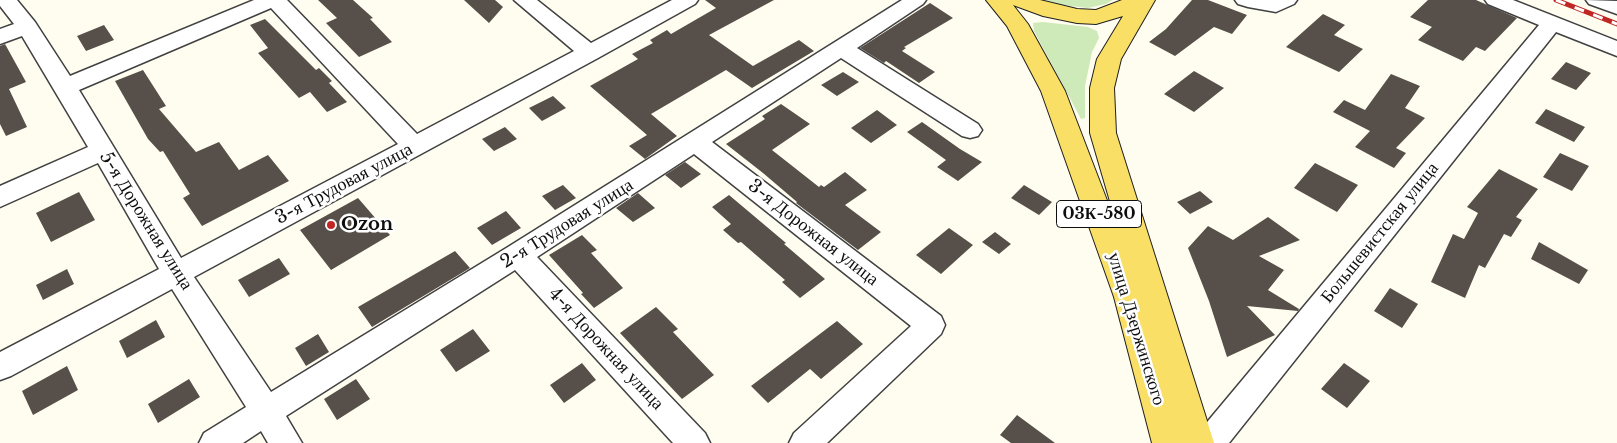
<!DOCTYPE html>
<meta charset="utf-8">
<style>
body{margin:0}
canvas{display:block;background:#fffdef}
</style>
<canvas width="1617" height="443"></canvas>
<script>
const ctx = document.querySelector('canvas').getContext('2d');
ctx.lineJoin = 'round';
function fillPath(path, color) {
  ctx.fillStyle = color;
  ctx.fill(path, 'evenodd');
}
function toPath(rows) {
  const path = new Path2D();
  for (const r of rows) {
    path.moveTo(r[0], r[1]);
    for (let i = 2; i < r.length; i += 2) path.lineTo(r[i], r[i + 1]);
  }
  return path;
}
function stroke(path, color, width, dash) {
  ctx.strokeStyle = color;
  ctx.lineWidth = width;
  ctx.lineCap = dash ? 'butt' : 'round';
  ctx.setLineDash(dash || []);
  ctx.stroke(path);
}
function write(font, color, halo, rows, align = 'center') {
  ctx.font = font + ' "Libre Baskerville",serif';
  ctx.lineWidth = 5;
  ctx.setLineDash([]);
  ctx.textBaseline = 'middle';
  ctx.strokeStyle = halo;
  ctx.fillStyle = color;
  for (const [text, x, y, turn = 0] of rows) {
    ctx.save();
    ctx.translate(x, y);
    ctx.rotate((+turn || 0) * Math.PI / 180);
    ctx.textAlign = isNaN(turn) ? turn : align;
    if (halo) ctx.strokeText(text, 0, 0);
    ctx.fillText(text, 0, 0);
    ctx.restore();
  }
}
fillPath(toPath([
 [1045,0,1113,0,1106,4,1088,8,1061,5],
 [1043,22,1088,27,1097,31,1099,38,1092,52,1085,86,1085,118,1081,119,1034,31,1033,23]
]), '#cfeab9');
fillPath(toPath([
 [318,0,353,0,373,18,370,19,392,42,359,57,326,23,337,18],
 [464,0,495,0,503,7,489,23],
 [705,0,774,0,709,35,753,66,799,40,814,51,752,88,726,70,651,114,677,136,645,159,629,146,647,135,590,86,638,59,632,54,653,43,650,40,667,30,671,34,716,8],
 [1192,0,1208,0,1247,15,1232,34,1214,27,1175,56,1149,42,1166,29],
 [1428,0,1476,0,1517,18,1485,51,1476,47,1463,61,1418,40,1432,27,1410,17],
 [930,3,953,18,904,47,906,48,902,51,935,72,919,83,886,61,884,63,860,48],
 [1323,14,1345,25,1334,35,1363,49,1339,72,1286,47],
 [265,19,316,70,319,68,332,81,329,83,347,102,327,112,310,92,299,98,258,53,268,48,250,25],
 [104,25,114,40,86,51,77,36],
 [5,44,26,82,9,89,27,127,6,136,0,124,0,46],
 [1566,62,1591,73,1576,90,1551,79],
 [143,70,166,106,159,109,196,152,219,142,239,170,268,155,289,181,202,226,183,198,190,194,163,151,160,152,148,139,115,81],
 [1194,71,1224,88,1194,112,1164,94],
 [843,72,859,82,837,96,821,85],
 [1391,74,1420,86,1405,108,1425,118,1396,148,1406,153,1394,168,1355,147,1370,131,1333,112,1344,100,1365,110],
 [553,96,566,108,542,121,529,108],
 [781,104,810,124,772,150,819,187,821,185,824,187,845,172,867,190,845,205,881,232,858,250,796,203,797,202,763,173,726,144,765,119,762,116],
 [1546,109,1585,127,1574,142,1535,123],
 [877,110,897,125,871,143,851,128],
 [922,122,960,149,982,162,958,181,937,167,946,160,907,132],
 [505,127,517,139,494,151,482,139],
 [1560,153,1589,166,1572,191,1543,177],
 [685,162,701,174,681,188,665,175],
 [1315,163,1358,185,1337,212,1294,188],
 [1499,169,1538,189,1516,217,1522,220,1511,237,1504,234,1485,268,1479,265,1465,298,1431,282,1453,234,1464,239,1478,213,1467,207],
 [563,185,576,198,555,210,542,196],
 [1024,185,1052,202,1039,215,1011,198],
 [1200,191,1213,202,1190,214,1177,202],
 [79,192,95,220,51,242,36,213],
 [638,193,655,208,633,222,616,208],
 [729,195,786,243,784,244,825,279,800,298,782,282,785,280,741,242,738,243,723,230,731,224,712,207],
 [358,198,390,235,331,270,300,230],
 [506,211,521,228,492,245,477,228],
 [1268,217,1300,240,1259,256,1284,270,1268,290,1299,309,1298,311,1247,306,1275,335,1227,357,1209,301,1188,248,1208,226,1233,240],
 [949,228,973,245,941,274,916,255],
 [995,232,1011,244,999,254,982,242],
 [582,235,597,250,591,253,623,288,594,308,581,294,583,293,549,255],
 [1539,242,1588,270,1579,284,1531,259],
 [455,251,470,268,372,327,358,307],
 [279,258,290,274,249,297,238,280],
 [67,269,74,284,43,300,36,285],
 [1390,288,1418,304,1402,328,1374,311],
 [656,307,678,329,673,332,714,375,682,399,620,333],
 [156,320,165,337,127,358,119,341],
 [837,321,863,344,821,379,810,369,768,403,751,386],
 [473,329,490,351,456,372,440,350],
 [318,334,329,352,306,366,295,348],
 [582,363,596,380,564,403,550,385],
 [1344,363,1370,381,1347,408,1321,389],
 [67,366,78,390,33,415,22,391],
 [189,379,200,397,158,423,148,404],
 [356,379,370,399,337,420,324,399],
 [1017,415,1055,443,1011,443,1000,435]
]), '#57504a');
const minor = toPath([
 [0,0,17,0,35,22,70,76,254,0,287,0,417,134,574,51,514,0,537,0,591,43,672,0,698,0,695,4,598,58,194,277,271,392,508,247,902,0,926,0,923,4,857,48,978,124,982,130,978,136,970,138,962,136,841,58,712,142,941,316,945,325,941,334,827,443,789,443,794,433,911,326,694,154,537,257,705,433,710,443,673,443,515,270,286,416,302,443,268,443,261,431,243,443,199,443,204,433,246,407,172,289,11,376,0,380,0,352,159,269,98,163,0,207,0,186,88,147,22,36,0,44,0,29,14,24,0,6,0,0],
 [271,8,398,144,181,258,79,90,271,8],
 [1235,0,1297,0,1294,4,1276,12,1248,7,1238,4,1235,0],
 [1485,0,1513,0,1617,41,1617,56,1556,32,1229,443,1193,443,1198,433,1539,25,1488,4,1485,0],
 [1586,0,1617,1,1617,14,1589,4,1586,0]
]);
const major = toPath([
 [986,0,1040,0,1077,9,1096,10,1122,0,1155,0,1121,59,1114,88,1116,133,1214,443,1152,443,1114,297,1041,91,1007,26,986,0],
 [1013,5,1043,16,1077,23,1096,24,1123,16,1097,59,1090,88,1090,133,1118,229,1065,91,1028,24,1013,5]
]);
stroke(minor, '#414141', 3);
stroke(major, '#1f1f1f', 2);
fillPath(minor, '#fff');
fillPath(major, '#f9df65');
const rail = toPath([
 [1556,0,1617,24]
]);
stroke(rail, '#c02724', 5);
stroke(rail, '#fff', 3, [10]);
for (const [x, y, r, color] of [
 [331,225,5,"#c02724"]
]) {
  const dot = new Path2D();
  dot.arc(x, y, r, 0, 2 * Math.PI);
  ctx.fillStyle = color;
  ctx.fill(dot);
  stroke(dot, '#fff', 2);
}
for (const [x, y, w] of [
 [1099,214,85]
]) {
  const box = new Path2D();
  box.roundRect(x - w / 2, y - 13.5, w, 27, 4);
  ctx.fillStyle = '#fff';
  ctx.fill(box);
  stroke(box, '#0e0e0e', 1);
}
write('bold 16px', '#0e0e0e', null, [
 ["03К-580",1099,214]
]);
write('18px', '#0e0e0e', '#fff', [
 ["3-я Трудовая улица",344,184,-28],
 ["5-я Дорожная улица",146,221,58],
 ["2-я Трудовая улица",567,224,-32],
 ["3-я Дорожная улица",813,233,38],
 ["Большевистская улица",1380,233,-51],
 ["улица Дзержинского",1136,329,73],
 ["4-я Дорожная улица",606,349,47]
]);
write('bold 18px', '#0e0e0e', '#fff', [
 ["Ozon",341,225]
], 'left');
</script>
